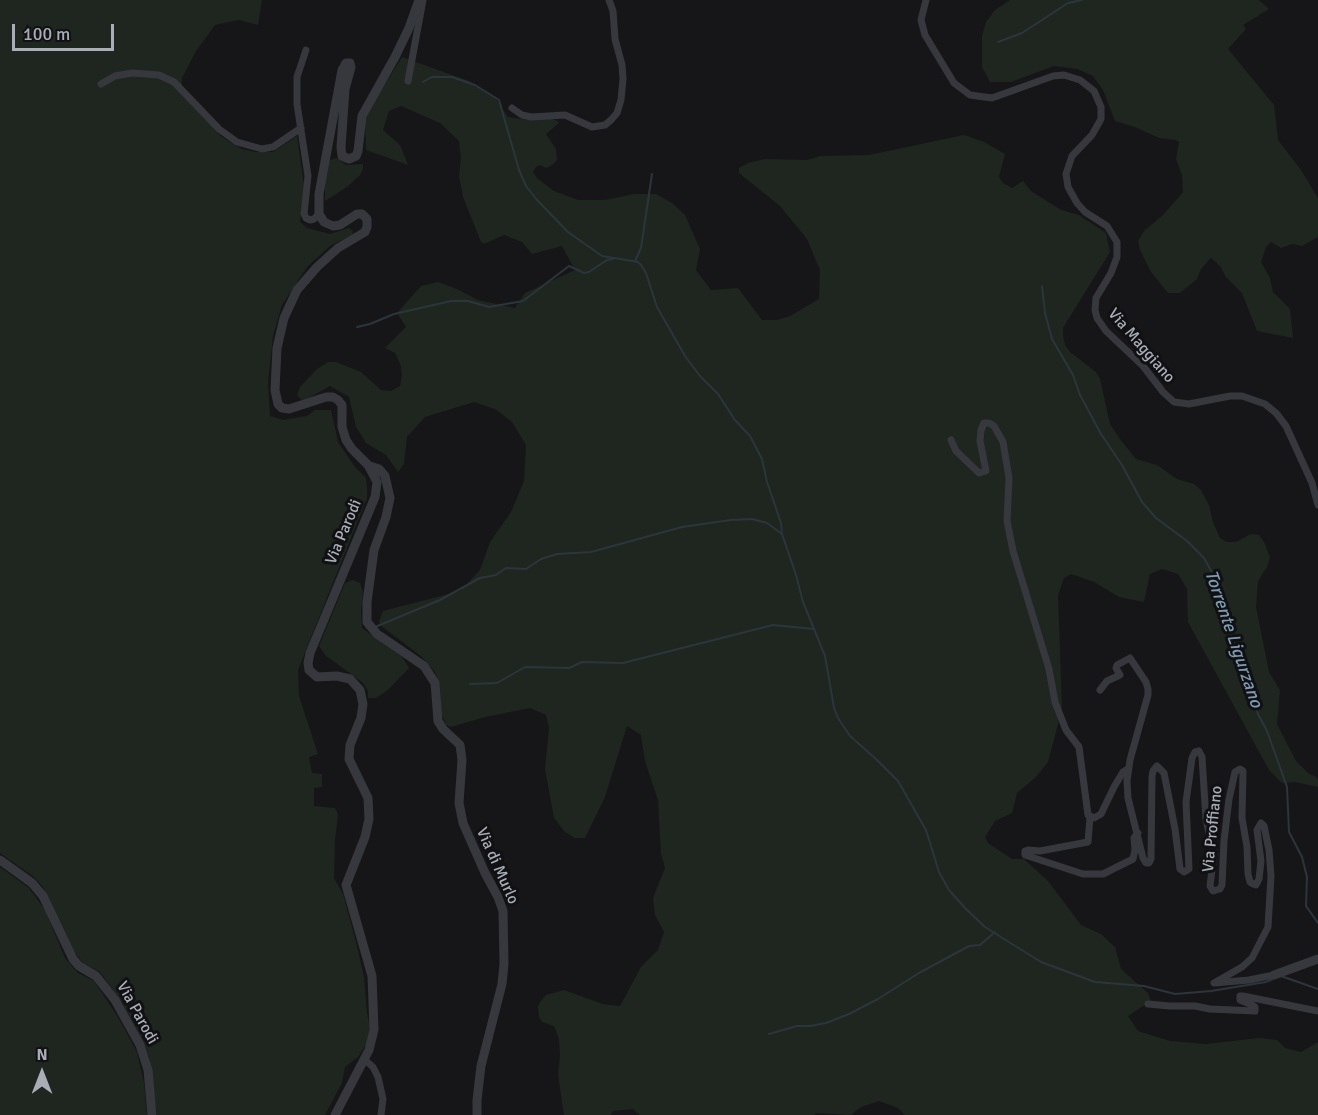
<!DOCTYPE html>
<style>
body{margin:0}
#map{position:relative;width:1318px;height:1115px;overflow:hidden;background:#161618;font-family:Signika,sans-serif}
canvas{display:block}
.north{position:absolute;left:12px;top:1043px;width:60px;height:60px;-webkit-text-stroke:4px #111113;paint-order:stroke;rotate:0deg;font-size:16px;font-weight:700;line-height:24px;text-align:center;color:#a8adb8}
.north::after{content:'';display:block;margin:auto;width:21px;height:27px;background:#a8adb8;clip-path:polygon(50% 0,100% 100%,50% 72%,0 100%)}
.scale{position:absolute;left:12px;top:24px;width:102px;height:27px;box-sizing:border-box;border:3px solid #a8adb8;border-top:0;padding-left:8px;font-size:18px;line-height:21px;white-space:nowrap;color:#a8adb8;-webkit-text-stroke:4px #111113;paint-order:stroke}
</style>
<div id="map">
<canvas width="1318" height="1115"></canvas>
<div class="north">N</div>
<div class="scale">100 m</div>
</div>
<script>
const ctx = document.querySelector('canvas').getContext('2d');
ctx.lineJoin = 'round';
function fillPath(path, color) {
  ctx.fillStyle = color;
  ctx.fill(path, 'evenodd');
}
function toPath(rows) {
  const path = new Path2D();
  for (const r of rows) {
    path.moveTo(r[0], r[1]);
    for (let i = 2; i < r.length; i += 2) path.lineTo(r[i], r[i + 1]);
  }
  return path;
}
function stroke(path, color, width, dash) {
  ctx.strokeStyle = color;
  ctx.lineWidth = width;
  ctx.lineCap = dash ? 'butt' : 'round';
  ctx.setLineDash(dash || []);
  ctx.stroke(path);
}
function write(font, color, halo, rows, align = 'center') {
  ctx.font = font + ' Signika,sans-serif';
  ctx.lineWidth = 6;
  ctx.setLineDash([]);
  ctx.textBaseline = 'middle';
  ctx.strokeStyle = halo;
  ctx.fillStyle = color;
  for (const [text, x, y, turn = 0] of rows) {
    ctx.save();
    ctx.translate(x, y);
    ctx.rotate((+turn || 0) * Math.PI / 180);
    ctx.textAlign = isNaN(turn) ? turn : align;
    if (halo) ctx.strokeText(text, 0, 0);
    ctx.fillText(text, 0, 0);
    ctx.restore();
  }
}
fillPath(toPath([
 [0,0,262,0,258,25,239,20,215,25,196,51,182,78,181,94,222,137,242,149,256,152,273,152,297,136,304,185,300,222,307,228,330,234,349,228,353,231,352,235,330,246,307,267,282,305,273,336,268,383,270,416,283,420,307,416,315,410,331,410,338,442,355,467,366,478,367,488,367,498,298,670,299,696,318,754,309,757,312,773,322,774,322,787,314,788,314,806,335,808,338,814,335,841,334,878,343,894,356,942,364,977,367,1013,370,1028,367,1043,358,1057,345,1067,342,1083,325,1115,157,1115,149,1057,144,1043,123,1004,100,972,83,963,73,950,43,887,34,877,0,853],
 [1010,0,1259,0,1269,9,1243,25,1246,29,1228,49,1274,105,1278,140,1301,170,1318,198,1318,237,1302,246,1292,244,1281,248,1271,242,1266,247,1261,262,1270,278,1273,292,1290,309,1293,338,1257,331,1242,293,1226,277,1220,266,1211,258,1201,269,1197,279,1180,293,1168,293,1151,272,1140,250,1138,241,1144,231,1163,215,1183,192,1182,175,1176,159,1179,142,1175,140,1159,138,1135,127,1115,121,1103,90,1093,76,1077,69,1054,66,1011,82,990,82,982,67,982,36,986,22,995,10],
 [402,57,469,81,496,99,508,117,528,120,551,118,557,121,559,123,546,134,556,149,557,160,552,165,546,168,540,165,536,167,533,172,537,178,554,191,578,200,605,200,634,194,656,194,672,203,685,215,700,249,696,270,711,290,738,288,762,320,777,320,790,316,819,299,820,270,807,239,780,206,739,173,739,168,748,163,765,159,807,160,820,156,869,155,964,135,984,142,1005,154,999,177,1003,183,1012,188,1023,181,1031,191,1042,198,1061,210,1079,215,1106,233,1110,252,1063,328,1063,336,1065,345,1070,352,1096,372,1100,379,1110,424,1120,439,1136,459,1157,465,1177,479,1194,484,1201,490,1209,505,1213,522,1220,538,1227,542,1236,542,1251,534,1259,535,1264,542,1270,557,1267,567,1258,581,1256,607,1269,672,1280,690,1277,724,1296,761,1308,773,1316,777,1318,779,1318,787,1295,782,1282,783,1269,770,1188,622,1187,589,1178,574,1162,569,1150,574,1144,602,1119,597,1094,582,1071,574,1064,578,1058,595,1062,709,1048,762,1036,777,1017,793,1012,813,995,821,985,837,988,843,1012,859,1024,859,1048,881,1081,925,1101,934,1115,947,1121,969,1148,993,1151,1001,1128,1016,1138,1031,1170,1041,1206,1044,1259,1038,1277,1040,1285,1048,1301,1052,1318,1042,1318,1115,905,1115,898,1108,879,1101,861,1107,851,1115,816,1113,814,1115,640,1115,633,1109,613,1111,610,1115,564,1115,558,1075,560,1056,559,1039,554,1026,542,1022,539,1017,538,1006,540,1002,546,995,564,990,603,1004,620,1006,641,967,658,950,664,932,655,915,653,898,665,868,661,854,658,800,645,761,641,735,627,726,605,797,585,838,575,838,565,832,554,818,545,769,549,728,546,715,530,708,485,717,451,727,446,725,441,712,440,686,435,672,422,657,380,625,379,621,383,611,460,591,480,570,490,542,511,512,524,481,526,445,512,422,495,409,474,402,425,417,407,437,404,464,398,472,386,455,366,443,356,427,349,397,330,386,307,399,301,400,297,395,300,387,317,369,328,362,336,362,361,372,381,390,391,391,400,386,402,376,401,366,395,353,385,348,406,327,397,313,421,286,438,282,457,289,478,300,515,308,525,293,575,270,562,246,532,254,522,242,504,235,484,244,481,242,463,197,459,176,461,158,459,141,440,123,401,106,389,111,383,130,400,145,408,165,366,150,365,122,371,107],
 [337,158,346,165,363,164,363,169,360,175,347,187,325,201,325,182,330,160],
 [353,580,360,583,363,592,361,612,362,628,402,657,409,668,388,690,376,698,368,698,368,691,363,683,325,655,319,646,345,583],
 [0,867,29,888,45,910,65,958,78,973,94,981,118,1017,137,1052,144,1083,147,1115,0,1115]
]), '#1e261f');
stroke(toPath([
 [998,42,1022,33,1068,3,1082,0],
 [423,82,432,77,452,77,475,85,499,100,519,170,526,186,537,200,568,232,602,256,638,262,641,265,646,273,657,307,685,356,700,376,718,394,735,420,750,436,762,459,767,482,781,523,782,534,796,575,803,602,825,656,834,708,838,718,850,736,877,760,898,781,926,830,939,872,949,890,965,908,985,927,1041,962,1095,982,1144,986,1175,994,1211,991,1266,982,1273,979],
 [635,261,641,248,652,174],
 [1042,286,1045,313,1052,339,1073,375,1080,395,1101,434,1122,465,1142,502,1156,518,1187,541,1204,558,1215,578,1244,676,1258,714,1267,731,1287,787,1289,832,1302,857,1307,877,1306,906,1318,923],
 [357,327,370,324,394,314,451,301,468,301,489,307,523,301,569,266,584,273,589,272,607,260,613,259],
 [375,627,440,600,480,578,496,575,506,568,526,569,541,559,557,554,591,552,682,527,731,520,752,519,767,523,782,534],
 [470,684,497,683,525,667,569,668,582,662,623,663,773,625,814,629],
 [1281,976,1318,989],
 [769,1034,797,1026,810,1026,826,1023,849,1014,878,999,919,973,969,946,980,945,995,932]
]), '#2c353c', 2);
stroke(toPath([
 [926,0,921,20,925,35,954,83,970,95,992,98,1053,76,1064,75,1080,80,1094,91,1101,107,1101,119,1092,135,1072,156,1066,174,1068,187,1077,203,1085,212,1107,226,1117,242,1117,257,1111,273,1096,298,1095,310,1097,318,1106,331,1143,366,1163,392,1174,402,1189,404,1230,396,1242,396,1265,404,1276,413,1286,426,1312,483,1318,505],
 [306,50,297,77,297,104,308,176,304,214,306,218,310,220,314,219,319,214],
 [408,81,423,0],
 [101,84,115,76,132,73,159,75,174,82,219,129,237,142,262,149,273,147,301,128],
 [512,108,522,115,531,117,565,115,592,127,605,125,611,120,617,113,621,100,623,79,622,65,615,39,613,11,609,0],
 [951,440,956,451,979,473,986,471,980,441,981,430,984,423,989,423,994,426,1003,442,1009,478,1007,521,1013,551,1049,669,1055,702,1066,730,1079,747,1088,815,1094,818,1101,814,1114,787,1123,772,1128,769],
 [1100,690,1107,681,1120,675,1116,668,1117,665,1130,658,1146,682,1148,689,1148,695,1130,760,1127,781,1128,798,1143,858,1146,863,1149,863,1151,859,1152,777,1153,771,1157,766,1164,773,1175,829,1180,869,1184,872,1189,869,1186,802,1192,758,1195,752,1199,751,1202,757,1206,820,1214,854,1210,886,1213,891,1220,889,1222,885,1224,841,1229,799,1235,772,1240,769,1243,771,1242,818,1247,847,1248,874,1250,882,1253,884,1256,885,1259,879,1261,861,1257,830,1261,823,1264,826,1269,850,1271,876,1268,927,1252,958,1242,967,1214,983,1249,980,1274,975],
 [1090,817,1088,842,1040,851,1028,850,1025,851,1025,855,1083,874,1103,874,1133,859,1135,850,1134,838,1138,833],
 [1148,1004,1170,1006,1195,1006,1210,1009,1255,1011,1255,1007,1252,1005,1240,1000,1240,996,1243,996,1318,1011],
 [364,1059,373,1067,378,1077,383,1099,381,1115]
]), '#37383d', 7);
stroke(toPath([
 [370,466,379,469,385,476,390,498,386,517,374,550,367,602,367,622,377,634,424,666,435,683,438,721,443,729,460,745,462,760,459,803,463,823,485,873,498,897,503,911,504,964,502,984,481,1066,477,1100,477,1115],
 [0,860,32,883,43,896,73,959,79,966,96,976,115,1000,140,1045,148,1070,152,1115],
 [1274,975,1318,959],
 [335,1115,369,1050,374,1030,372,976,346,885,365,837,369,819,368,798,349,759,350,745,361,718,363,704,360,690,350,679,337,676,317,677,309,670,308,663,310,653,375,497,377,482,368,465,352,449,346,440,342,427,342,405,338,400,333,397,326,397,289,409,282,408,278,404,275,390,277,348,284,318,297,290,317,267,338,248,365,232,367,227,367,219,362,214,357,214,340,225,333,226,324,222,319,214,319,194,342,70,346,63,350,63,351,67,345,89,341,147,342,156,349,159,356,156,358,151,362,116,395,57,409,28,419,0]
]), '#37383d', 9);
write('16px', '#a8adb8', '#111113', [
 ["Via Maggiano",1141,346,49],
 ["Via Parodi",344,532,-67],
 ["Via Proffiano",1213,829,-84],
 ["Via di Murlo",497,866,66],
 ["Via Parodi",137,1013,61]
]);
write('italic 18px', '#7f9bb3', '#111113', [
 ["Torrente Ligurzano",1233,639,71]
]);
</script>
